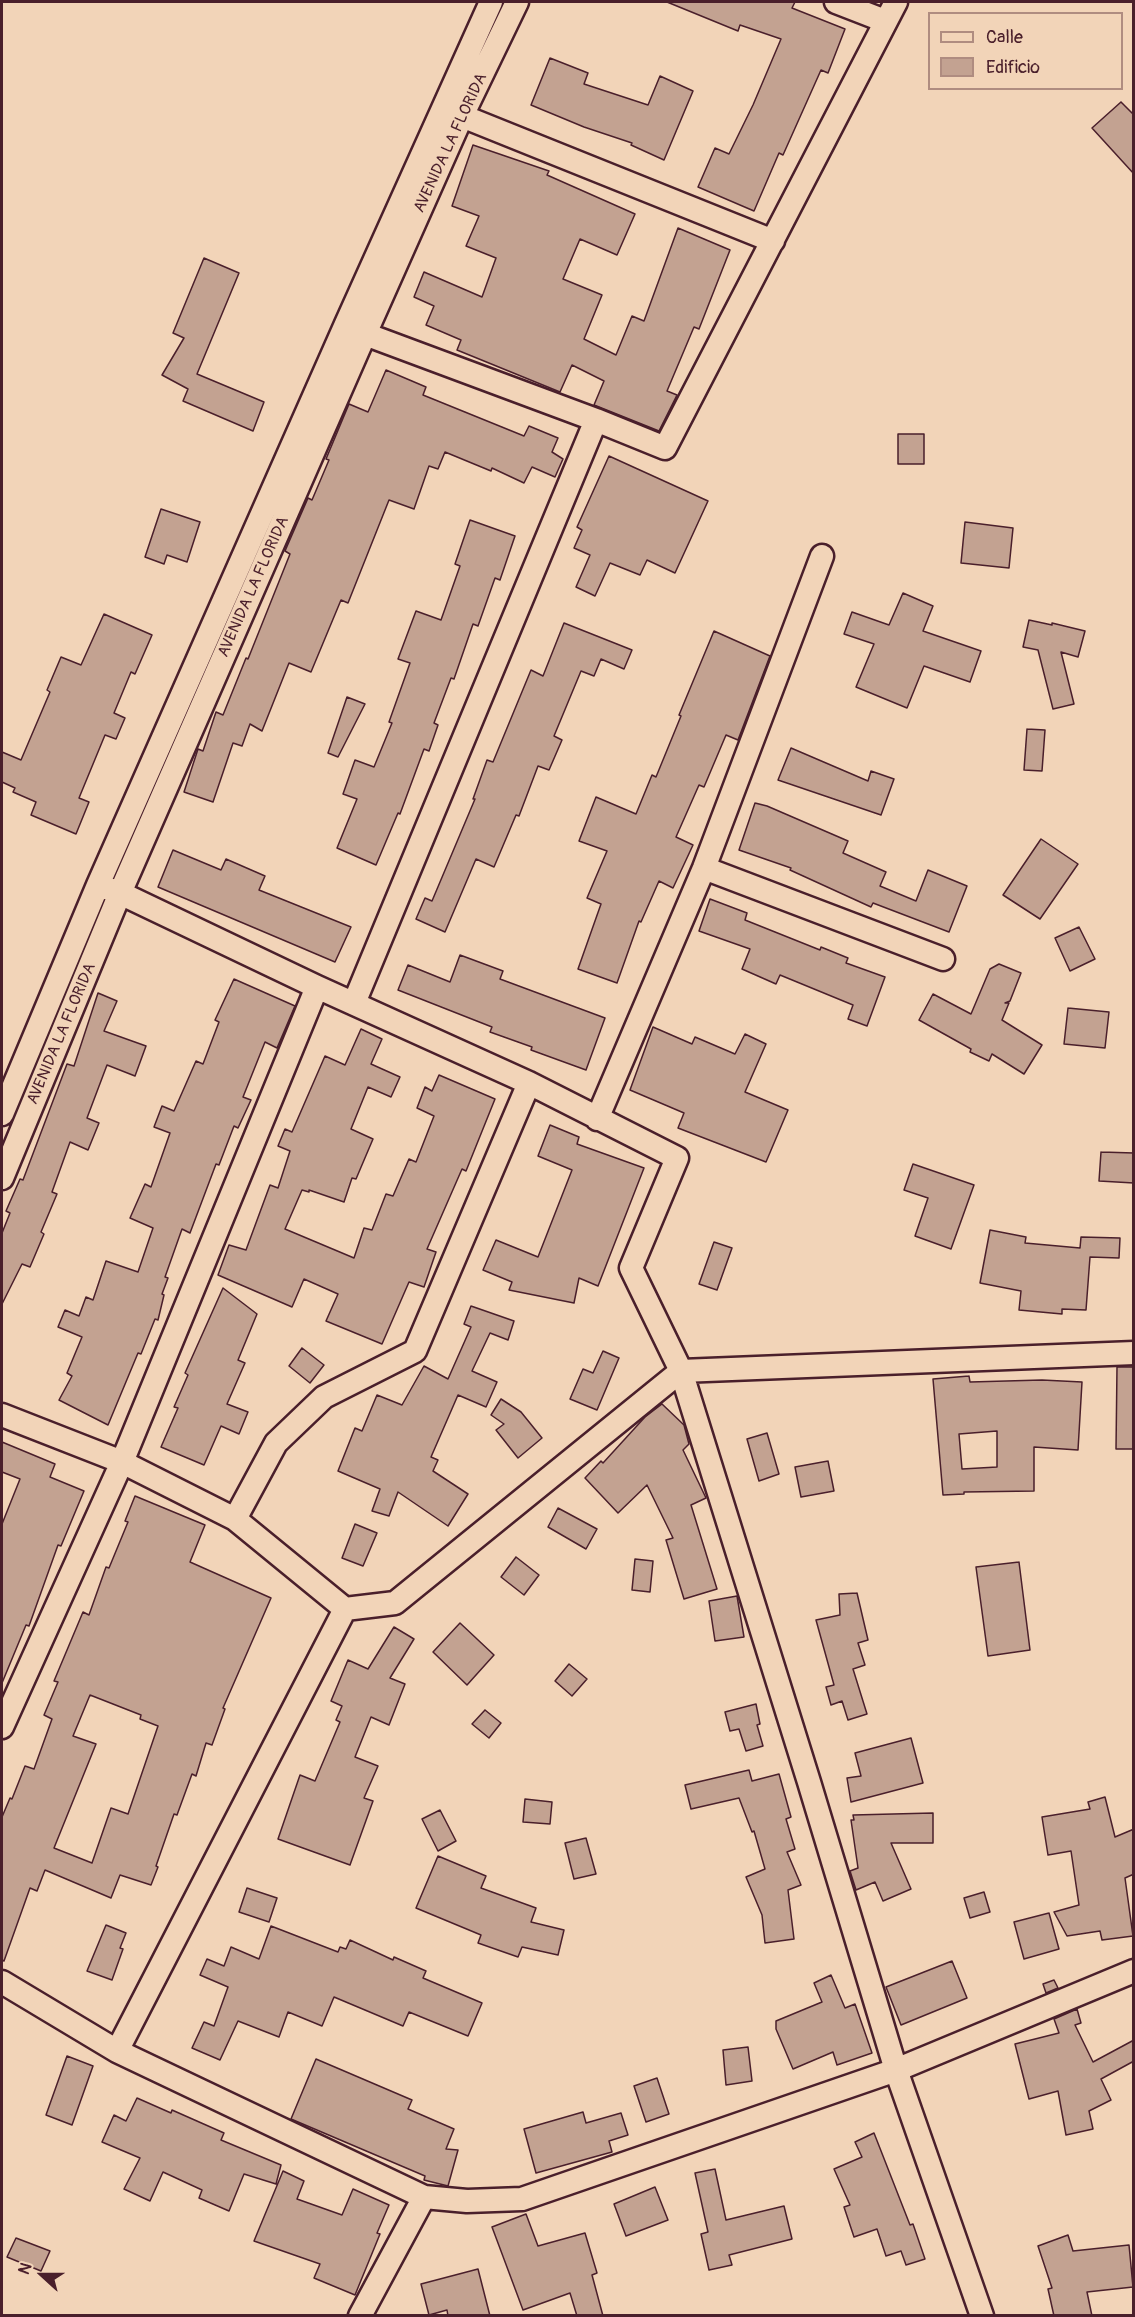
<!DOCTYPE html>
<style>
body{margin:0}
#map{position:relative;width:1135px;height:2317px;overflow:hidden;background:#f2d4b8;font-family:Pangolin,sans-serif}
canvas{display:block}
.frame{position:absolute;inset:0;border:3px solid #4a1f2b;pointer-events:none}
.legend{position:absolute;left:928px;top:12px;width:195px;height:78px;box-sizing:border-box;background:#f2d4b8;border:2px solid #af8c80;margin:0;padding:8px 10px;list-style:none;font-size:18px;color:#4a1f2b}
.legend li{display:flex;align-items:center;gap:12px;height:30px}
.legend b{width:30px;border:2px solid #af8c80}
.north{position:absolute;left:12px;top:2245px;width:60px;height:60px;-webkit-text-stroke:4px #f2d4b8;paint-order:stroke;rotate:291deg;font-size:16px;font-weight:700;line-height:24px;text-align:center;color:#4a1f2b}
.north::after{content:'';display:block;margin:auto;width:21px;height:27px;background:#4a1f2b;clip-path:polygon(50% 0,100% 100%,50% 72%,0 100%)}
</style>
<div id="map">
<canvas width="1135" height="2317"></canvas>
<div class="frame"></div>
<ul class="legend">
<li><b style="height:8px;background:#f2d4b8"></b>Calle</li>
<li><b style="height:16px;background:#c3a291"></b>Edificio</li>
</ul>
<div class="north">N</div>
</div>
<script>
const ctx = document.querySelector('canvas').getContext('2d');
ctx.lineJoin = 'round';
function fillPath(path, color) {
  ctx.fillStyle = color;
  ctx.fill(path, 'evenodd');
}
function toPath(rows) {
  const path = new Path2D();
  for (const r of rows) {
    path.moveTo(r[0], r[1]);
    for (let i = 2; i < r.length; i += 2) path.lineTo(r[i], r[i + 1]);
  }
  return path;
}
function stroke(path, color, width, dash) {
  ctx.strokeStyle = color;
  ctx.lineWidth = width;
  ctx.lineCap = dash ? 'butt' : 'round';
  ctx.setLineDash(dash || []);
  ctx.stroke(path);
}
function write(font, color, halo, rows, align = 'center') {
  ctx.font = font + ' Pangolin,sans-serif';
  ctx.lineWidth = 4.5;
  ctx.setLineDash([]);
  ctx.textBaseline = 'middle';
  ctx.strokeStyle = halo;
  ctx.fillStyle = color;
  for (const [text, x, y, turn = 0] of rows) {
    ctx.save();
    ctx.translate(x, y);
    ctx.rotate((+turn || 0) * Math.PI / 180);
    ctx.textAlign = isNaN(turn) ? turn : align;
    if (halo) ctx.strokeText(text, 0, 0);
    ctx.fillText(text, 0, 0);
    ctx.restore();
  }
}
const building = toPath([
 [667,2,795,2,792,8,845,29,828,73,821,70,783,155,779,153,754,211,698,187,715,148,729,154,753,105,781,39,740,25,738,31,667,2],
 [550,58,588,73,584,84,648,105,660,76,693,91,664,160,631,145,632,143,584,127,531,105,550,58],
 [1121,102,1134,115,1134,174,1092,128,1121,102],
 [473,145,549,171,547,175,635,214,617,255,580,239,563,279,602,295,584,339,616,355,632,316,644,321,678,228,730,250,699,329,694,327,667,391,677,395,659,431,594,405,604,381,572,365,560,392,457,350,461,340,426,325,434,306,414,297,424,272,482,297,496,258,466,246,479,216,452,206,473,145],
 [204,258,239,273,197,374,264,402,253,431,183,401,188,389,162,375,184,338,173,333,204,258],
 [386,370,426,387,423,395,524,436,529,426,558,438,552,452,563,459,555,477,532,467,524,483,492,468,491,471,445,452,438,469,429,466,414,509,389,500,348,603,341,600,311,672,289,663,262,731,250,724,242,746,233,743,213,802,184,792,198,749,203,751,216,712,223,715,246,658,248,659,290,554,285,551,308,498,312,500,329,460,326,459,349,404,368,412,386,370],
 [898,434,924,434,924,464,898,464,898,434],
 [609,456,708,501,675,573,647,560,640,575,610,563,595,596,576,587,590,555,574,548,582,530,577,527,609,456],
 [161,509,200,522,187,562,167,555,164,564,145,557,161,509],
 [470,520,515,536,500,580,495,578,478,626,473,624,454,679,451,678,434,723,438,725,429,751,424,749,400,814,398,813,376,865,337,848,357,799,343,794,355,760,374,767,392,723,389,722,410,663,398,659,416,611,441,620,460,566,455,564,470,520],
 [965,522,1013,528,1009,568,961,563,965,522],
 [903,593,933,606,923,631,981,651,970,682,924,666,907,708,856,687,874,644,844,634,852,612,889,625,903,593],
 [104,614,152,635,135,674,131,672,114,713,125,718,116,739,105,735,79,798,89,802,76,834,31,815,36,802,13,792,15,788,2,782,2,752,21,760,50,692,47,690,61,657,81,665,104,614],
 [1029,620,1052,625,1052,623,1085,631,1078,657,1061,652,1074,704,1053,709,1038,650,1023,647,1029,620],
 [564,623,632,650,624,669,601,659,594,676,581,671,554,736,562,740,549,770,538,766,519,816,516,815,494,867,476,859,445,932,416,919,425,898,432,901,475,799,473,799,487,760,493,762,531,670,543,676,564,623],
 [714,631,770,656,738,740,726,735,704,787,699,785,676,837,693,845,673,888,659,881,641,922,639,921,617,983,578,969,601,904,587,898,607,851,579,841,596,797,636,814,652,775,656,777,681,716,679,715,714,631],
 [347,697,365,704,338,757,328,753,347,697],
 [1027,729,1045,730,1042,771,1024,770,1027,729],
 [791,748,868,781,871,771,894,779,881,815,778,780,791,748],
 [755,803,767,806,848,841,843,853,886,872,880,886,916,901,928,870,967,886,949,932,873,903,871,907,790,870,791,868,739,850,755,803],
 [1041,839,1078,864,1040,919,1003,895,1041,839],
 [173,850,221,870,226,859,265,876,259,890,351,927,335,962,158,887,173,850],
 [710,899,747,913,745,920,820,950,821,947,848,958,846,963,885,977,867,1026,848,1019,853,1005,780,975,776,984,742,969,750,949,699,931,710,899],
 [1079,927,1095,959,1070,971,1055,938,1079,927],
 [460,955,503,971,500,979,605,1018,586,1070,531,1050,532,1047,490,1032,492,1027,398,990,408,965,450,982,460,955],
 [999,964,1021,973,1010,1001,1005,1003,1009,1003,1002,1020,1042,1045,1024,1074,992,1054,989,1061,970,1052,971,1049,919,1020,933,994,971,1014,990,969,999,964],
 [234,979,295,1006,277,1048,265,1042,243,1097,251,1100,238,1128,234,1126,219,1165,216,1164,190,1233,182,1229,165,1277,168,1278,162,1294,164,1295,158,1320,155,1319,141,1354,138,1353,108,1425,59,1400,72,1376,67,1373,82,1337,58,1327,65,1310,79,1316,86,1297,93,1300,106,1261,138,1272,153,1228,130,1218,145,1184,151,1187,170,1133,154,1127,162,1106,174,1111,196,1061,203,1064,219,1022,215,1020,234,979],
 [98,993,117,1001,104,1031,146,1046,135,1076,107,1065,87,1118,99,1123,88,1150,70,1142,52,1192,57,1194,41,1232,44,1234,30,1267,22,1264,2,1304,2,1233,10,1213,6,1211,20,1179,23,1180,67,1064,74,1066,98,993],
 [1068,1008,1109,1012,1105,1048,1064,1044,1068,1008],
 [653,1027,692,1044,695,1037,735,1054,745,1034,766,1044,745,1092,788,1110,766,1162,678,1128,684,1113,630,1090,653,1027],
 [361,1029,382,1039,371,1064,400,1077,391,1097,368,1087,351,1129,373,1139,356,1179,352,1178,344,1202,309,1190,309,1192,302,1190,285,1229,354,1258,364,1228,372,1230,386,1194,393,1196,409,1159,416,1162,434,1116,417,1108,425,1087,432,1091,439,1075,495,1099,466,1171,462,1169,427,1249,436,1252,424,1287,409,1282,382,1344,326,1321,338,1294,304,1279,292,1307,218,1275,229,1245,246,1250,270,1185,278,1188,290,1151,278,1146,285,1129,292,1132,325,1056,345,1065,361,1029],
 [550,1125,579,1137,577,1144,644,1168,598,1286,579,1278,574,1303,509,1290,512,1282,483,1270,496,1240,538,1257,572,1170,538,1156,550,1125],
 [1101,1152,1134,1153,1134,1183,1099,1181,1101,1152],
 [913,1164,974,1185,951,1249,915,1236,928,1198,904,1190,913,1164],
 [990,1230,1026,1237,1025,1243,1080,1248,1081,1237,1120,1238,1119,1258,1090,1257,1086,1310,1062,1309,1062,1314,1019,1310,1021,1291,980,1283,990,1230],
 [714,1242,732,1248,717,1290,699,1284,714,1242],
 [223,1288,257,1314,238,1360,245,1363,227,1404,248,1412,239,1434,221,1426,204,1465,161,1447,178,1408,174,1407,188,1375,185,1373,223,1288],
 [471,1306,514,1321,508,1340,490,1333,472,1371,497,1382,486,1407,458,1395,431,1457,438,1460,433,1471,468,1494,448,1526,398,1492,389,1516,372,1511,380,1489,338,1471,355,1428,362,1431,377,1395,402,1405,424,1366,448,1379,471,1327,464,1324,471,1306],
 [302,1348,324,1365,310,1383,289,1366,302,1348],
 [603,1351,619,1358,597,1410,570,1399,583,1369,593,1373,603,1351],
 [1117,1367,1134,1367,1134,1449,1116,1449,1117,1367],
 [969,1376,970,1382,1042,1380,1082,1382,1078,1450,1034,1447,1034,1491,964,1492,964,1494,943,1495,933,1379,969,1376],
 [997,1431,997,1467,962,1469,959,1434,997,1431],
 [501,1399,521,1412,542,1438,518,1458,496,1430,504,1424,491,1415,501,1399],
 [662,1404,684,1425,689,1444,683,1450,706,1498,691,1505,717,1589,684,1599,666,1540,673,1538,647,1485,618,1513,585,1478,601,1461,603,1463,645,1417,662,1404],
 [767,1433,779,1474,759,1481,747,1439,767,1433],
 [2,1442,55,1464,50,1477,84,1491,61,1546,58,1545,29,1626,26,1625,2,1683,2,1524,20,1479,2,1472,2,1442],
 [828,1461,834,1491,801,1497,795,1467,828,1461],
 [135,1496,205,1525,190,1562,271,1598,223,1708,225,1709,212,1745,206,1743,196,1776,192,1774,177,1815,174,1814,156,1866,158,1867,151,1885,120,1875,111,1898,45,1870,37,1891,30,1888,4,1961,2,1960,2,1817,10,1798,12,1799,25,1766,34,1769,52,1719,44,1715,58,1682,54,1681,83,1612,89,1615,106,1567,109,1568,128,1522,125,1521,135,1496],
 [90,1695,141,1715,140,1719,158,1726,128,1814,111,1808,92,1863,54,1848,96,1744,73,1736,90,1695],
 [558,1508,597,1529,586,1549,548,1527,558,1508],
 [355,1524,377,1533,363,1566,342,1558,355,1524],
 [516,1557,539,1575,524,1595,501,1577,516,1557],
 [635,1559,653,1561,650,1592,632,1590,635,1559],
 [1019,1562,1030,1650,988,1656,976,1567,1019,1562],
 [857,1593,868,1640,858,1643,865,1665,853,1669,867,1714,848,1720,842,1701,831,1705,826,1687,834,1685,816,1620,840,1615,839,1594,857,1593],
 [737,1596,744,1637,715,1641,709,1601,737,1596],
 [460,1623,494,1655,467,1685,433,1652,460,1623],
 [394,1627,414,1639,390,1678,405,1684,389,1725,371,1717,355,1757,378,1766,364,1798,373,1801,350,1865,278,1839,300,1775,315,1781,340,1722,336,1720,342,1706,331,1701,348,1660,368,1669,394,1627],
 [569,1664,587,1679,572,1696,555,1681,569,1664],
 [756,1704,760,1724,757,1725,763,1746,746,1751,739,1729,730,1731,725,1712,756,1704],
 [485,1710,501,1723,489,1738,472,1724,485,1710],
 [911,1738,923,1783,851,1802,847,1778,861,1776,855,1753,911,1738],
 [749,1770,752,1781,779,1774,791,1817,786,1819,795,1849,787,1852,801,1885,788,1890,794,1939,765,1943,762,1915,746,1877,765,1869,754,1831,752,1832,739,1798,691,1809,685,1785,749,1770],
 [1105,1797,1115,1837,1134,1829,1134,1874,1125,1878,1133,1936,1102,1940,1100,1931,1067,1936,1054,1912,1079,1905,1071,1851,1048,1855,1042,1817,1090,1809,1088,1802,1105,1797],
 [525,1799,552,1802,550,1824,523,1822,525,1799],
 [440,1810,456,1841,438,1851,422,1819,440,1810],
 [933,1813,933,1843,891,1843,911,1889,883,1901,875,1882,856,1890,850,1871,858,1868,851,1820,854,1820,853,1815,933,1813],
 [586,1838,596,1874,574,1879,565,1843,586,1838],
 [438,1856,486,1876,481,1888,536,1908,531,1922,564,1930,558,1955,522,1947,518,1957,478,1943,481,1935,416,1908,438,1856],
 [247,1888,277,1898,269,1922,239,1912,247,1888],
 [984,1892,990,1912,970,1918,964,1898,984,1892],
 [1049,1913,1059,1949,1024,1959,1014,1922,1049,1913],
 [106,1925,126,1933,120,1948,123,1949,112,1980,87,1971,106,1925],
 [271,1926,338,1952,340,1947,346,1949,350,1940,393,1960,394,1957,426,1971,423,1978,482,2003,468,2036,409,2012,403,2026,334,1997,322,2026,288,2012,279,2037,238,2021,220,2060,192,2048,204,2022,214,2026,228,1987,200,1975,207,1959,224,1966,231,1947,259,1959,271,1926],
 [952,1961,967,1998,901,2025,886,1987,952,1961],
 [831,1975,845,2008,855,2004,872,2053,837,2065,833,2052,793,2069,776,2029,776,2021,822,2002,814,1983,831,1975],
 [1054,1980,1058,1988,1046,1993,1043,1984,1054,1980],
 [1077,2009,1081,2023,1075,2025,1093,2062,1134,2040,1134,2061,1101,2079,1111,2100,1089,2111,1093,2129,1066,2135,1058,2091,1029,2099,1015,2044,1059,2033,1054,2019,1077,2009],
 [748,2047,752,2081,726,2085,723,2050,748,2047],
 [67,2056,93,2066,72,2125,46,2115,67,2056],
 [316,2059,412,2100,408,2109,454,2129,446,2149,458,2150,448,2186,424,2180,425,2176,291,2119,316,2059],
 [657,2078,669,2114,646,2122,634,2086,657,2078],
 [137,2098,171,2113,172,2110,224,2133,221,2140,281,2165,276,2184,244,2174,229,2211,199,2198,202,2190,163,2172,150,2201,124,2189,140,2158,102,2142,114,2115,126,2121,137,2098],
 [583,2112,586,2123,621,2113,628,2135,609,2141,612,2152,536,2173,524,2129,583,2112],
 [874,2133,910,2225,913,2224,925,2259,906,2265,901,2251,886,2256,877,2229,854,2237,844,2207,850,2205,834,2169,862,2157,855,2142,874,2133],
 [715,2169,726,2220,784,2206,792,2239,729,2255,732,2265,709,2270,701,2234,708,2232,695,2173,715,2169],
 [283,2171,304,2181,297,2199,342,2215,353,2189,389,2205,377,2233,380,2234,355,2295,314,2278,320,2264,254,2241,283,2171],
 [655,2187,668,2220,626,2236,614,2204,655,2187],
 [526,2214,538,2246,585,2233,597,2273,592,2275,603,2316,577,2316,570,2293,523,2310,492,2227,526,2214],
 [1068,2235,1073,2251,1129,2245,1133,2287,1087,2292,1092,2316,1054,2316,1048,2289,1052,2288,1038,2246,1068,2235],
 [16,2238,50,2251,41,2271,7,2257,16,2238],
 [478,2269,490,2316,448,2316,447,2310,429,2315,421,2284,478,2269]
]);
fillPath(building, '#c3a291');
stroke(building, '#4a1f2b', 1.5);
const minor = toPath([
 [836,2,885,21],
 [462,116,773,241],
 [365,334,596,420,665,448,896,2],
 [704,868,943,959],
 [98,885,120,893,317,987,529,1083,677,1158,631,1268,681,1371,809,1782,896,2070,982,2316],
 [354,1003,596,420],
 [2,1114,98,885,346,324,491,2],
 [597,1119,704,868,822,556],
 [2,1178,120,893,365,334,462,116,517,2],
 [2,1415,122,1462,235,1519,345,1609,395,1603,681,1371,1134,1353],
 [235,1519,276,1443,324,1397,415,1351,529,1083],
 [2,1727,122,1462,317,987],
 [2,1982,117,2051,424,2197,467,2201,522,2199,896,2070,1134,1971],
 [117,2051,345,1609],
 [360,2316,424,2197]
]);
stroke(minor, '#4a1f2b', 27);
stroke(minor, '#f2d4b8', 22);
write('16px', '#4a1f2b', '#f2d4b8', [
 ["AVENIDA LA FLORIDA",451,143,-65],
 ["AVENIDA LA FLORIDA",254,587,-66],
 ["AVENIDA LA FLORIDA",62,1034,-67]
]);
</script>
